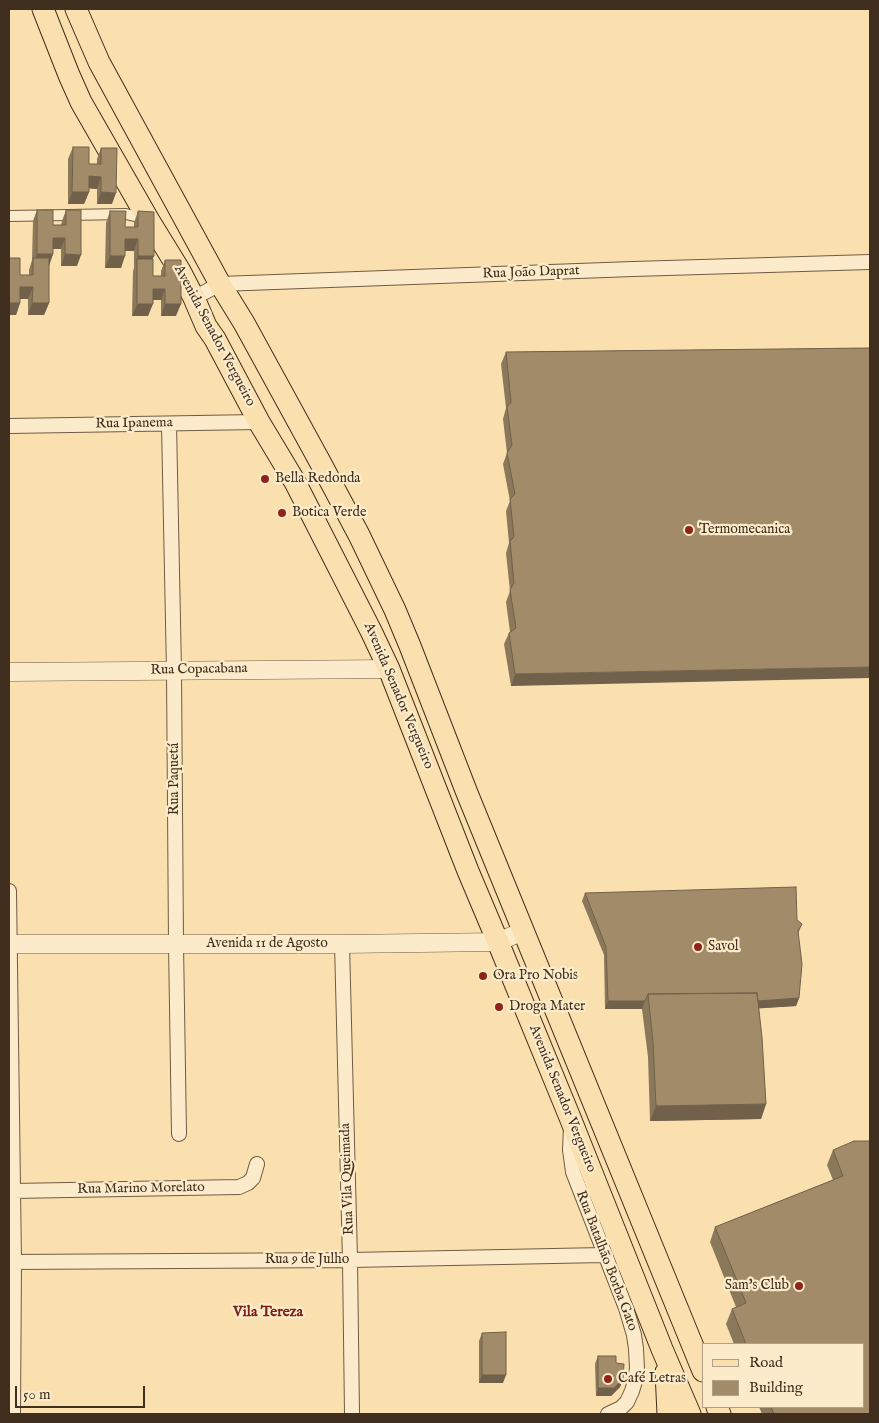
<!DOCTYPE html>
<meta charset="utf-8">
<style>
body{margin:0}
#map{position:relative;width:879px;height:1423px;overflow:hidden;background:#fbe0af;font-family:"IM FELL English",serif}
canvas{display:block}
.frame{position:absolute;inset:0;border:10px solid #402f1e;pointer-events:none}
.legend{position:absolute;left:702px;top:1343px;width:162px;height:65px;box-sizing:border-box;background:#fcebcb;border:1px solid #b1a086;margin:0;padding:6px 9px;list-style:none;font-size:15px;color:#402f1e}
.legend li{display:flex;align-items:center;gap:10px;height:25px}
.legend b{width:25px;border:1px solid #b1a086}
.scale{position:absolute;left:15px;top:1386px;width:130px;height:22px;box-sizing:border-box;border:2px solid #402f1e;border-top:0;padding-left:6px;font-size:15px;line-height:18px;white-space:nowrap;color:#402f1e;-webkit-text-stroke:4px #fcebcb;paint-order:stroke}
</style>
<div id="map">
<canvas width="879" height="1423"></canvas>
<div class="frame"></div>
<ul class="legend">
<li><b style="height:6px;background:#fbe0af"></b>Road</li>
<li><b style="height:14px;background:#a18b69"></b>Building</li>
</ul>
<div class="scale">50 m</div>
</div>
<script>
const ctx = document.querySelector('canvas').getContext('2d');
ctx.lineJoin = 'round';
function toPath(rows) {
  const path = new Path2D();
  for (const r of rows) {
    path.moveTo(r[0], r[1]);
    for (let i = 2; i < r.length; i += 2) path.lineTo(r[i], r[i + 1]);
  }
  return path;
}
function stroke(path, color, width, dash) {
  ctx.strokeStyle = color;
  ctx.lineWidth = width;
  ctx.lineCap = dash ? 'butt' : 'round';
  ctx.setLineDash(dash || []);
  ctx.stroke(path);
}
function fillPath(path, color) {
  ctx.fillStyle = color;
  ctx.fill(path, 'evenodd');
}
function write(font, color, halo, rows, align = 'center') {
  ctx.font = font + ' "IM FELL English",serif';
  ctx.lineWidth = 4.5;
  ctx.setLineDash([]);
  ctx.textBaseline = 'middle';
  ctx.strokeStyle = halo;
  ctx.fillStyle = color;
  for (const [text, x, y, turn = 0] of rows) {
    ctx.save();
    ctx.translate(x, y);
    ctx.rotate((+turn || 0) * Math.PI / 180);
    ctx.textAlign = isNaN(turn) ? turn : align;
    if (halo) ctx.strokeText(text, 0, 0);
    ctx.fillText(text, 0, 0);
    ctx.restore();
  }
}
const pedestrian = toPath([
 [9,216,126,214,147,219]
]);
const minor = toPath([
 [194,298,220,284,633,269,870,262],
 [169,424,174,671,176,944,179,1134],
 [9,426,259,422],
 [9,891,14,1262,13,1414],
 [342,944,350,1260,352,1414],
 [571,1127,570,1150,573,1172,626,1308,634,1335,636,1349,637,1368,635,1381,632,1391,627,1402,621,1408,608,1414],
 [12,1191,239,1187,248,1183,253,1178,257,1164],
 [9,1262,350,1260,604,1255]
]);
const tertiary = toPath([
 [9,672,389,669],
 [9,944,342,944,498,942,523,931]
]);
const primary = toPath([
 [43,9,69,75,81,102,148,219,180,271,194,298,206,326,215,339,259,422,295,482,371,631,389,669,468,871,498,942,571,1120,662,1349,690,1414],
 [76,9,99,62,220,284,244,323,319,460,359,535,395,610,410,646,467,793,703,1371],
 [666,1372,668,1414],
 [717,1407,720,1414]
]);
stroke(pedestrian, '#6f5b42', 12);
stroke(minor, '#6f5b42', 16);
stroke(tertiary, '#6f5b42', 19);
stroke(primary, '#402f1e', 23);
stroke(pedestrian, '#fcebcb', 10);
stroke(minor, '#fcebcb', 14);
stroke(tertiary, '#fcebcb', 18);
stroke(primary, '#fbe0af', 21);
fillPath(toPath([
 [73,147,89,164,97,164,97,159,101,148,112,204,97,204,97,189,89,188,89,192,84,204,68,204,68,159],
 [37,210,53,225,61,225,62,221,66,210,77,266,61,266,61,249,53,249,53,254,49,265,49,303,44,315,28,315,28,299,20,299,20,303,16,315,9,315,20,275,29,275,29,270,32,260,33,221],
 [110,211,125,227,134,227,134,223,138,211,153,259,153,276,161,276,161,271,165,260,176,316,161,316,161,300,153,300,148,316,132,316,133,271,134,268,134,251,125,251,121,268,105,268,106,223],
 [870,348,511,686,504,644,509,633,510,632,506,602,510,591,506,553,509,543,506,511,510,501,503,464,507,453,503,419,506,408,501,364,506,352],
 [585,893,797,920,802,924,798,934,799,998,796,1006,759,1008,766,1104,761,1119,650,1121,648,1057,642,1009,605,1009,604,955,582,901],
 [870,1141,870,1414,762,1414,759,1407,863,1407,863,1344,734,1344,726,1324,732,1309,736,1307,710,1242,715,1227,833,1180,827,1165,833,1150],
 [482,1333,503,1383,479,1383,479,1341],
 [598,1356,616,1363,623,1379,620,1387,611,1396,596,1396,595,1364]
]), '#8a785a');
fillPath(toPath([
 [89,176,101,177,97,189,84,188],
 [72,192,89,192,84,204,68,204],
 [101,192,116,193,112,204,97,204],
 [53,238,65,238,61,249,49,249],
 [125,239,138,239,134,251,121,251],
 [37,254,53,254,49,266,32,266],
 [65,254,81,255,77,266,61,266],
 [110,256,125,256,121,268,105,268],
 [138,256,154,256,149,268,137,259,134,268],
 [20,287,33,287,28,299,16,299],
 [153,289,165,289,161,300,148,300],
 [9,303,20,303,16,315,9,315],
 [32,303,49,303,44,315,28,315],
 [137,304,153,304,148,316,132,316],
 [165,304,181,304,176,316,161,316],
 [870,667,870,678,511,686,515,674],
 [799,998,796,1006,751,1009,649,1001],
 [608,1001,645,1001,642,1009,605,1009],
 [766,1104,761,1119,650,1121,656,1106],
 [482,1375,506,1375,503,1383,479,1383],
 [623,1379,620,1387,611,1396,596,1396,598,1388]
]), '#71614a');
const building = toPath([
 [73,147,89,147,89,164,101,164,101,148,117,148,116,193,101,192,101,177,89,176,89,192,72,192,73,147],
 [37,210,53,210,53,225,66,225,66,210,81,210,81,255,65,254,65,238,53,238,53,254,37,254,37,210],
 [110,211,126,211,125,227,138,227,138,211,154,212,154,256,138,256,138,239,125,239,125,256,110,256,110,211],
 [9,258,20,258,20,275,33,275,33,258,49,258,49,303,32,303,33,287,20,287,20,303,9,303,9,258],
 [137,259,153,259,153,276,165,276,165,260,181,260,181,304,165,304,165,289,153,289,153,304,137,304,137,259],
 [870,348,870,667,515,674,509,633,516,628,510,590,514,583,510,541,514,537,510,499,515,494,507,453,512,445,507,407,511,402,506,352,870,348],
 [796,887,797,920,802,924,798,931,802,964,799,998,758,1001,757,993,648,994,645,1001,608,1001,606,947,585,893,796,887],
 [757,993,762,1037,766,1104,656,1106,653,1042,648,994,757,993],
 [854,1141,870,1141,870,1414,774,1414,771,1407,863,1407,863,1344,746,1344,732,1309,746,1303,715,1227,843,1176,833,1150,854,1141],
 [506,1332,506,1375,482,1375,482,1333,506,1332],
 [598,1356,616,1356,616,1363,624,1364,623,1379,614,1388,598,1388,598,1356]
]);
fillPath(building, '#a18b69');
stroke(building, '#71614a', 1);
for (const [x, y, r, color] of [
 [265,479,5,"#8f2418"],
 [282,513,5,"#8f2418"],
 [689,530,5,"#8f2418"],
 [698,947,5,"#8f2418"],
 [483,976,5,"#8f2418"],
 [499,1007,5,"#8f2418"],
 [799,1286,5,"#8f2418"],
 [608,1379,5,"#8f2418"]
]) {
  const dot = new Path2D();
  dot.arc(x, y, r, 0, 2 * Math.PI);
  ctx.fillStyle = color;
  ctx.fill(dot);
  stroke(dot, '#fcebcb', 2);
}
write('14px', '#402f1e', '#fcebcb', [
 ["Rua João Daprat",531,273,-2],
 ["Avenida Senador Vergueiro",214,336,62],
 ["Rua Ipanema",134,424,-1],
 ["Rua Copacabana",199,670,-1],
 ["Avenida Senador Vergueiro",398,696,67],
 ["Rua Paquetá",175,779,-90],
 ["Avenida 11 de Agosto",267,944],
 ["Avenida Senador Vergueiro",562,1099,68],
 ["Rua Vila Queimada",348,1179,-92],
 ["Rua Marino Morelato",141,1189,-1],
 ["Rua 9 de Julho",307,1260],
 ["Rua Batalhão Borba Gato",606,1261,69]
]);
write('14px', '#402f1e', '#fcebcb', [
 ["Bella Redonda",275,479],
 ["Botica Verde",292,513],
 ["Termomecanica",699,530],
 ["Savol",708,947],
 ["Ora Pro Nobis",493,976],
 ["Droga Mater",509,1007],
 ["Sam's Club",789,1286,"right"],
 ["Café Letras",618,1379]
], 'left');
write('bold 15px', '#7a1f14', '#fcebcb', [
 ["Vila Tereza",268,1313]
]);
</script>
